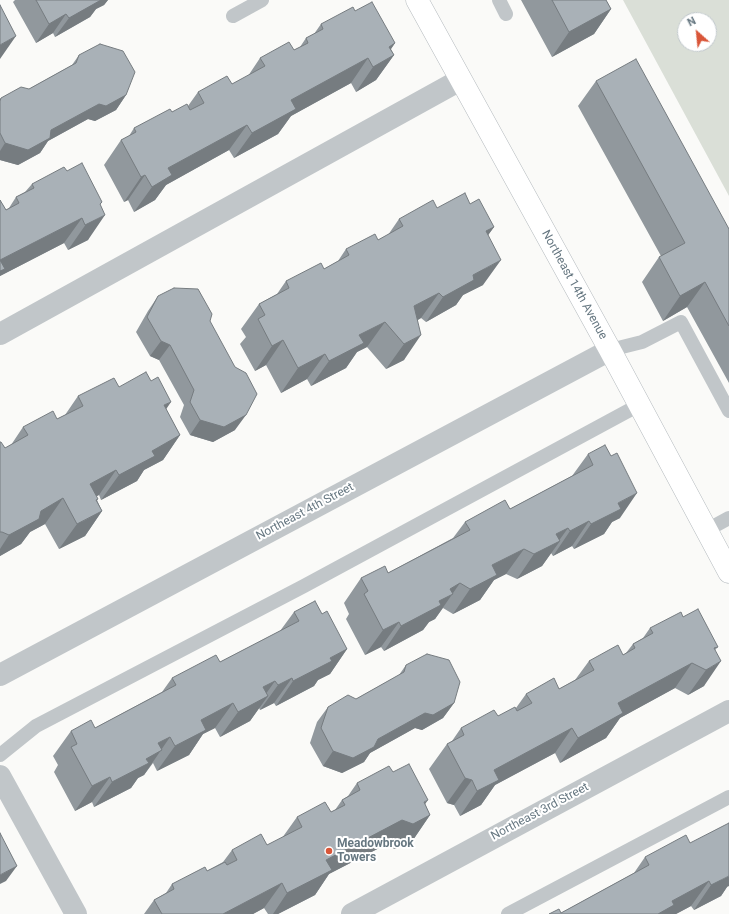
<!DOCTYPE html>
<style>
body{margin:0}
#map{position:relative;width:729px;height:914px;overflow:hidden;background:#fafaf8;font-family:Roboto,sans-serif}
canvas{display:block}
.north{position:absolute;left:677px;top:12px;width:40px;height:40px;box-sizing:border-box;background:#fff;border:1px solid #c2c9cd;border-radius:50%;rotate:333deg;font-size:11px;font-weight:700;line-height:16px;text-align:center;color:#667781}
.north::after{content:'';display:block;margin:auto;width:14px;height:18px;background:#d95639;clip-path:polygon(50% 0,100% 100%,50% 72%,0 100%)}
</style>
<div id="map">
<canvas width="729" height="914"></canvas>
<div class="north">N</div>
</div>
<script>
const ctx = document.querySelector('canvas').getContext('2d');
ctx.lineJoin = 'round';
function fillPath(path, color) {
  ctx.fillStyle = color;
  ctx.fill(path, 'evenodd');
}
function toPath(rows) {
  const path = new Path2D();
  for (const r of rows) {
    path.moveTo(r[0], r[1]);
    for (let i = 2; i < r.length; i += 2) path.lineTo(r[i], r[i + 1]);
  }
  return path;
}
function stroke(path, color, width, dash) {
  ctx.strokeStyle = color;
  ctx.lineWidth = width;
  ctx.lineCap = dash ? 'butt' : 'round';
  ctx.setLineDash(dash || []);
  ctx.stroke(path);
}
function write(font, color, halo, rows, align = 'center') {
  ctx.font = font + ' Roboto,sans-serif';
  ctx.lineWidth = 4;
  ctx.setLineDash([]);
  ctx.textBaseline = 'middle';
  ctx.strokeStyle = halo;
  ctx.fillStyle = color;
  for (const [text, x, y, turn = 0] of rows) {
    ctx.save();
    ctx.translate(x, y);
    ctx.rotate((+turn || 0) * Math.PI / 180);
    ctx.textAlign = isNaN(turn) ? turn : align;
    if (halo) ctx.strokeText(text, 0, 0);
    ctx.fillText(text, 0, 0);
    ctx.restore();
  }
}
fillPath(toPath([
 [623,0,729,0,729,196],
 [685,20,709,20,709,44,685,44]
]), '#dadfd7');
const secondary = toPath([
 [417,0,610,350,729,572]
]);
stroke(secondary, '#b4babe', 23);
stroke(toPath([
 [499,0,506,14],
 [233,16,262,0],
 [610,350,642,342,681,322,729,411],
 [707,530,729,518],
 [0,755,36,726,304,586,639,405],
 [508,914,729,797]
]), '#c1c6c9', 14);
stroke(toPath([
 [0,334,460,80],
 [0,675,610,350],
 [0,776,76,914],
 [352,914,729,711]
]), '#c1c6c9', 22);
stroke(secondary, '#fff', 22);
fillPath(toPath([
 [15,0,108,0,104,5,96,9,90,17,55,37,53,33,36,43,13,2],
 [521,0,606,0,611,9,594,34,552,57],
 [355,11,395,43,391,49,394,55,376,80,356,92,351,83,291,116,278,134,234,158,229,150,166,185,155,200,134,212,128,200,124,202,104,165,121,140,129,136,134,128,172,112,188,106,198,92,232,84,248,76,260,58,294,50,300,47,306,38,314,34,321,24],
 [79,55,126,95,116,110,95,121,88,119,48,141,40,153,18,165,0,160,0,99,1,98,29,89,72,65],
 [596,81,729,229,729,383,687,307,663,321,642,282,659,257,661,256,578,106],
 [67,171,100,205,88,240,68,250,64,243,0,276,0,200,6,210,9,208,16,197,25,192,32,184],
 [470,204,494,227,488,235,483,285,463,295,456,305,426,322,421,318,418,320,404,360,386,369,367,347,357,352,346,368,311,386,307,379,281,393,266,365,255,371,240,344,246,337,241,329,259,304,277,294,286,281,324,269,338,261,346,249,378,240,388,235,399,219,437,208],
 [158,296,210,321,235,430,213,442,190,435,180,417,184,405,159,360,150,356,136,332,148,311],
 [119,387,166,409,180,435,163,460,144,470,137,481,101,500,99,495,96,496,97,500,102,511,85,536,59,549,45,524,30,532,21,544,0,556,0,442,5,448,11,445,23,427,57,419,65,415,78,396],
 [588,454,620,518,612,522,604,534,574,549,572,546,553,556,551,553,542,566,517,579,506,574,494,580,480,600,453,614,443,608,435,619,429,622,423,630,384,651,381,647,365,655,346,619,349,614,344,603,361,578,388,573,453,538,465,522,510,509,572,476],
 [294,612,322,614,347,649,330,674,318,680,314,686,276,706,274,703,260,710,259,708,250,721,220,737,215,728,203,734,189,755,157,771,153,763,144,775,138,778,131,788,94,807,92,802,75,811,54,772,58,765,53,756,71,731,95,728,162,692,172,678,220,662,280,631],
 [683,617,718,647,715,650,704,686,688,695,675,688,620,718,606,738,560,763,555,753,495,785,481,805,460,816,454,805,447,803,429,769,447,744,452,741,461,728,498,716,516,708,526,694,559,689,575,680,589,661,623,655,626,653,633,644,643,638,650,628],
 [406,665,454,703,443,718,422,730,415,728,370,753,364,762,342,773,323,766,310,743,317,722,328,707,356,699,399,675],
 [393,772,425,804,430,815,413,840,395,849,385,845,329,874,315,895,278,914,268,914,264,908,253,914,144,914,154,900,166,893,172,884,207,871,223,862,232,850,267,845,282,838,297,817,331,812,335,810,342,800,348,796,357,783],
 [690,843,727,887,721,896,694,910,691,906,676,914,549,914,561,913,634,873,645,857]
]), '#91989d');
fillPath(toPath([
 [98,0,108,0,104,5,96,9,90,17,55,37,69,18],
 [611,9,594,34,552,57,569,32],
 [66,14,53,33,36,43,49,24],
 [16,36,0,59,0,45],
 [395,43,382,62,394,55,376,80,356,92,373,67,389,47],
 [368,58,351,83,291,116,278,134,234,158,252,133,291,100],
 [126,95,116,110,95,121,88,119,48,141,40,153,18,165,0,160,0,151,5,143,51,130,99,104],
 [247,125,229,150,166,185,155,200,134,212,152,187,168,168],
 [145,175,128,200,124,202,141,177],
 [102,202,88,223,105,215,88,240,68,250,100,204],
 [82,218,64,243,0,276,0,260],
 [494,227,476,252,486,231],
 [501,260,483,285,463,295,456,305,426,322,443,297,473,275],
 [705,282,687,307,663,321,680,296],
 [439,293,421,318,397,331,414,306],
 [385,322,367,347,357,352,346,368,311,386,329,361,359,335],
 [421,335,404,360,386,369,404,344],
 [283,340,266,365,255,371,272,346],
 [161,341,170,345,159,360,150,356],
 [325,354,307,379,281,393,298,368],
 [171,402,154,427,164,405],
 [246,415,235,430,213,442,190,435,200,420],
 [180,435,163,460,144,470,137,481,101,500,119,475,152,451],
 [116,470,99,495,73,509,90,484],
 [637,493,620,518,612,522,604,534,574,549,591,524,618,503],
 [63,498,45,524,30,532,21,544,0,556,0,549,9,535,41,511],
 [98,499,82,522,102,511,85,536,59,549,77,524,96,500],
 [589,521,572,546,553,556,570,531],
 [568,528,558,542,560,541,542,566,517,579,534,554,556,534],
 [524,549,506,574,494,580,480,600,453,614,470,589,492,565],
 [460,583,435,619,429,622,423,630,384,651,401,626,439,601,450,589],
 [399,622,381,647,365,655,383,630],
 [347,649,330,674,318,680,314,686,276,706,293,681,330,658],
 [721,661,704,686,688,695,706,670],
 [692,663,675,688,620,718,606,738,560,763,578,738,618,703],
 [292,678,274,703,260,710,278,685],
 [275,681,263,698,268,696,250,721,220,737,238,712,263,687],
 [233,703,215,728,203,734,189,755,157,771,175,746,201,720],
 [454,703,443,718,422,730,415,728,370,753,364,762,342,773,323,766,333,751,378,739,425,713],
 [572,728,555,753,495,785,481,805,460,816,477,791,494,770],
 [170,737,144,775,138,778,131,788,94,807,112,782,146,759,158,743],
 [110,777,92,802,75,811,92,786],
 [465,778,472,780,454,805,447,803],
 [428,800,411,824,430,815,413,840,395,849,385,845,329,874,315,895,278,914,273,914,287,893,326,860],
 [17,866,6,881,0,884,0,875],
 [729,876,729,886,727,887,721,896,694,910,711,885],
 [709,881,691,906,676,914,658,914,672,901],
 [282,883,264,908,253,914,223,914]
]), '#767c80');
const building = toPath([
 [36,0,101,0,69,18,66,14,49,24,36,0],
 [552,0,606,0,611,9,569,32,552,0],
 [372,2,395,43,389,47,394,55,373,67,368,58,291,100,296,109,252,133,247,125,168,168,172,175,152,187,145,175,141,177,121,140,136,132,134,128,170,109,172,112,187,104,190,110,204,103,198,92,227,76,232,84,265,66,260,58,289,42,294,50,308,43,306,38,323,29,321,24,353,7,355,11,372,2],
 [0,5,16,36,0,45,0,5],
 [100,44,123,51,135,72,126,95,106,106,99,104,51,130,50,138,28,150,5,143,0,133,0,101,1,98,21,87,29,89,76,63,79,55,100,44],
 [636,59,729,229,729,326,705,282,680,296,659,257,685,243,596,81,636,59],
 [82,163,102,202,100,204,105,215,85,225,82,218,0,260,5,269,0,271,0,200,6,210,19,203,16,197,34,188,32,184,64,167,67,171,82,163],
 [465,193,470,204,479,199,494,227,486,231,501,260,473,275,474,280,443,297,439,293,414,306,421,335,404,344,385,322,359,335,364,343,329,361,325,354,298,368,283,340,272,346,258,319,265,315,259,304,289,288,286,281,321,263,324,269,349,255,346,249,375,234,378,240,403,226,399,219,433,200,437,208,465,193],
 [174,288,198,289,212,314,210,321,235,367,246,373,257,394,246,415,224,427,200,420,190,402,194,390,170,345,161,341,147,317,158,296,174,288],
 [146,372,151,381,158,377,171,402,164,405,180,435,152,451,155,456,119,475,116,470,90,484,98,499,96,500,102,511,77,524,63,498,41,511,39,519,9,535,2,532,0,532,0,442,1,442,5,448,28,435,23,427,53,411,57,419,83,406,78,396,114,378,119,387,146,372],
 [605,445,611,456,617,453,637,493,618,503,621,509,591,524,589,521,570,531,568,528,556,534,560,541,534,554,524,549,492,565,497,575,470,589,460,583,450,589,453,594,439,601,441,605,401,626,399,622,383,630,364,594,368,591,361,578,385,566,388,573,470,530,465,522,505,500,510,509,593,465,588,454,605,445],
 [315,601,322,614,327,611,347,649,330,658,332,661,293,681,292,678,278,685,275,681,263,687,268,696,238,712,233,703,201,720,206,730,175,746,170,737,158,743,162,750,146,759,149,763,112,782,110,777,92,786,71,747,77,744,71,731,91,720,95,728,176,685,172,678,216,655,220,662,299,621,294,612,315,601],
 [698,609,718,647,714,648,721,661,706,670,692,663,618,703,623,713,578,738,572,728,494,770,499,780,477,791,472,780,465,778,447,744,464,735,461,728,494,710,498,716,515,707,517,711,532,703,526,694,554,678,559,689,594,670,589,661,618,645,623,655,635,648,633,644,653,633,650,628,681,612,683,617,698,609],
 [427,654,449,660,460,682,454,703,433,715,425,713,378,739,374,747,353,758,333,751,321,728,328,707,348,695,356,699,404,672,406,665,427,654],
 [409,764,428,800,424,802,430,815,413,824,402,820,326,860,332,870,287,893,282,883,223,914,162,914,154,900,174,889,172,884,205,867,207,871,225,862,227,865,237,860,232,850,261,834,267,845,302,827,297,817,325,802,331,812,345,805,342,800,360,790,357,783,389,766,393,772,409,764],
 [729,823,729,876,711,885,709,881,672,901,674,905,658,914,549,914,559,909,561,913,649,865,645,857,686,835,690,843,729,823],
 [0,833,17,866,0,875,0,833]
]);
fillPath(building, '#a9b1b7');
stroke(building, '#767c80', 1);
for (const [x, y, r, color] of [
 [329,851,4,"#d95639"]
]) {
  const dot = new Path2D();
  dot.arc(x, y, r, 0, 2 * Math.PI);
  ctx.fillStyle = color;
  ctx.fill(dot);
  stroke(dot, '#fff', 1.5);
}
write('12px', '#667781', '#fff', [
 ["Northeast 14th Avenue",574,285,61],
 ["Northeast 4th Street",305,512,-28],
 ["Northeast 3rd Street",540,812,-28]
]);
write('bold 12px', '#667781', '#fff', [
 ["Meadowbrook",337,844],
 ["Towers",337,858]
], 'left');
</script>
